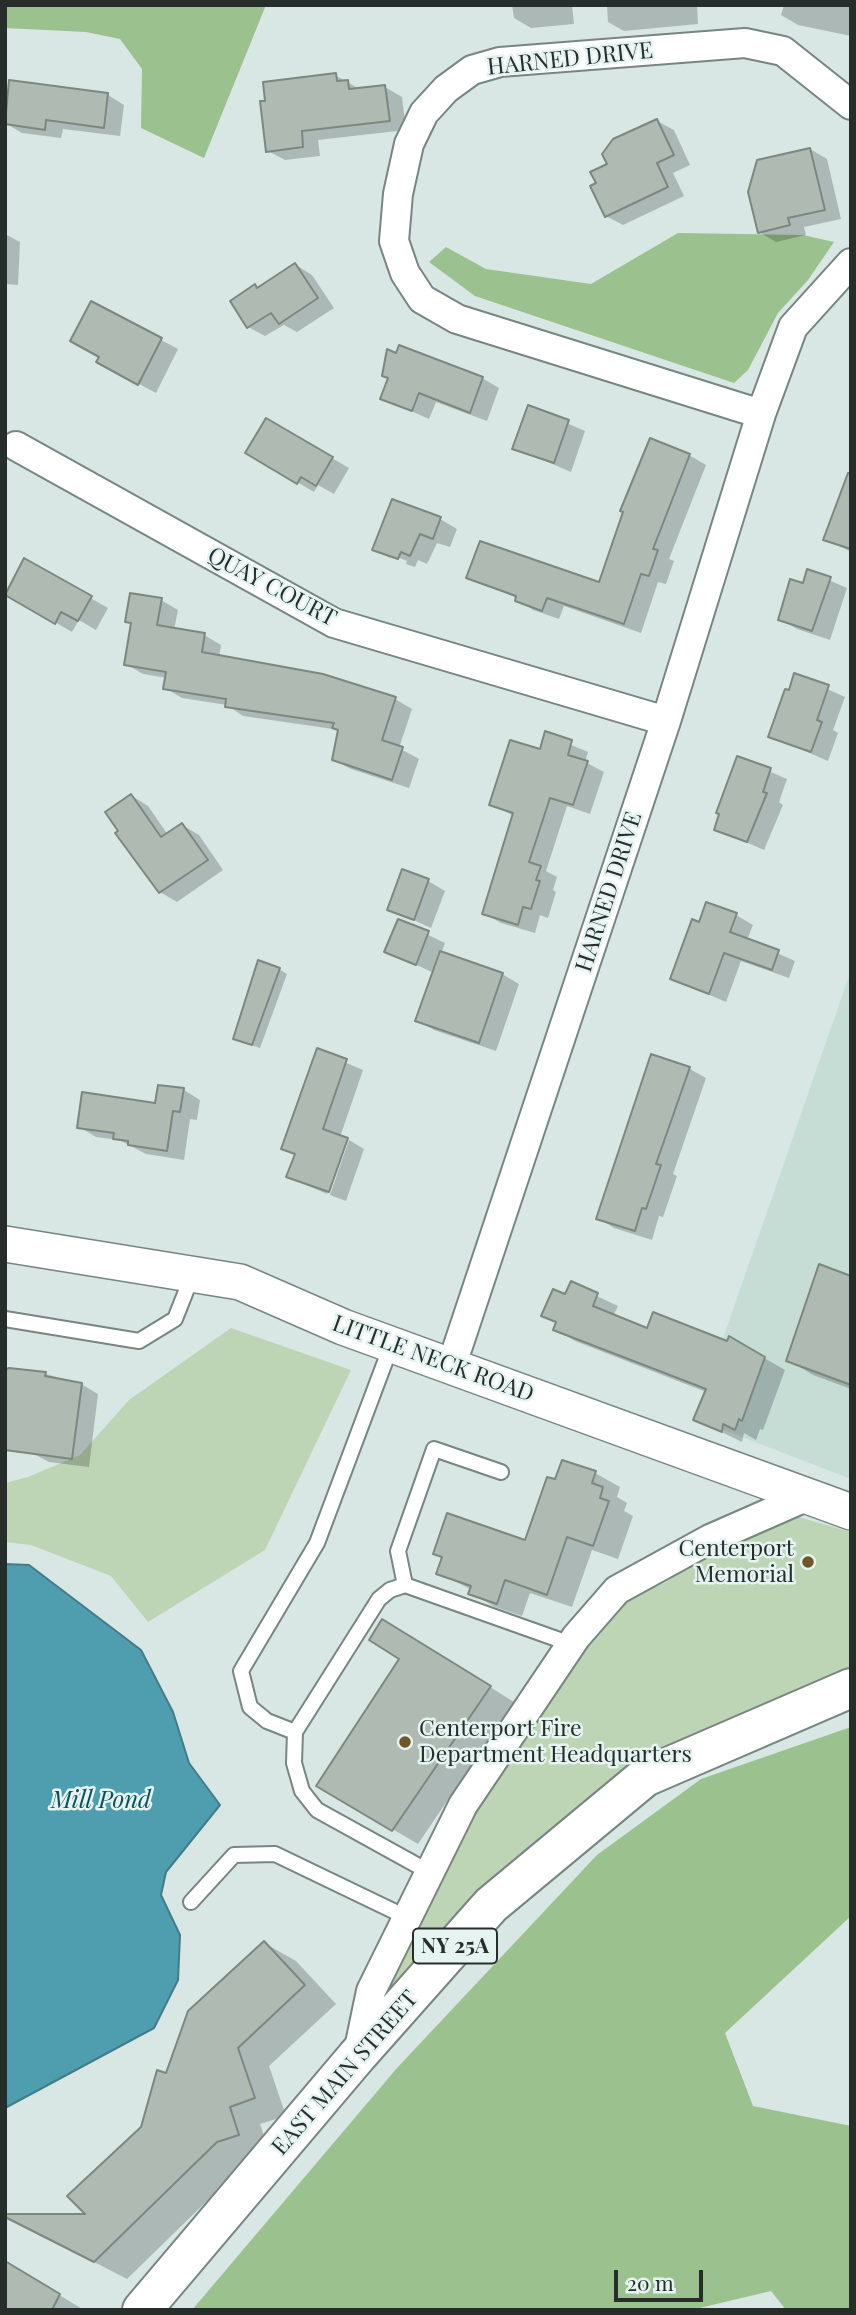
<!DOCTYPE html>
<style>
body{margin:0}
#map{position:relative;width:856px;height:2315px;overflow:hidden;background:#d8e7e3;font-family:"Playfair Display",serif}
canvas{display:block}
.frame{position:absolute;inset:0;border:7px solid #272d2b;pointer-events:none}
.scale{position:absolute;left:614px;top:2270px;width:89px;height:32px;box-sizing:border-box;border:4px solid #272d2b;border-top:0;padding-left:9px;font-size:21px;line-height:24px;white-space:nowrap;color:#272d2b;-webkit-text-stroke:5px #e5f4f0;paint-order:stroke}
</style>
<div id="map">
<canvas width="856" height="2315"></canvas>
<div class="frame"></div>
<div class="scale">20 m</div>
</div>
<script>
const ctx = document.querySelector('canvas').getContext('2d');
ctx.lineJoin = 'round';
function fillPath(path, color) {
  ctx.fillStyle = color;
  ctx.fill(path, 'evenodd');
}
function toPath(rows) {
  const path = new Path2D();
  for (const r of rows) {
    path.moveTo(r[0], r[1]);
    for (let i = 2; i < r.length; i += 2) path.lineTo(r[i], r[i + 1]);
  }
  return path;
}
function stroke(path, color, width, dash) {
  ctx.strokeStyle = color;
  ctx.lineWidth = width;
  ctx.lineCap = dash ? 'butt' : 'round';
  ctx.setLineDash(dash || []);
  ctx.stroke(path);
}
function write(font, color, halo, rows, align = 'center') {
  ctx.font = font + ' "Playfair Display",serif';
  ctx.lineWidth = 5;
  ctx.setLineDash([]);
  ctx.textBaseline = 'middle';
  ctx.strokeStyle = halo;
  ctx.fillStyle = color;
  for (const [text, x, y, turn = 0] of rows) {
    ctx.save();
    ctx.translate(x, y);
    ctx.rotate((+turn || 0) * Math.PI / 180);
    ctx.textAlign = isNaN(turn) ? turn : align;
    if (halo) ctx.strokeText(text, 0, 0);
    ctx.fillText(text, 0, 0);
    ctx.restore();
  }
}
fillPath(toPath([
 [850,973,851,973,851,1479,695,1419]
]), '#c6ddd6');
fillPath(toPath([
 [231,1328,351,1370,265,1550,148,1622,111,1576,31,1545,5,1542,5,1483,28,1477,80,1455,129,1400],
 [795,1516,851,1532,851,1676,648,1763,370,2029,377,1998,466,1814,618,1601,665,1583,695,1562,754,1532]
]), '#bdd5b5');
fillPath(toPath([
 [5,5,266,5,204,158,141,128,142,69,120,39,86,32,5,28],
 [678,233,803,235,834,242,808,280,778,313,748,370,734,383,475,296,429,262,446,247,486,269,591,284],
 [851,1727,851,1916,725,2033,753,2106,851,2126,851,2310,786,2310,771,2291,691,2310,192,2310,397,2068,597,1855,701,1779]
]), '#9ac18e');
const water = toPath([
 [5,1564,29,1565,141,1650,173,1712,189,1763,220,1805,166,1872,161,1895,180,1935,178,1980,154,2028,5,2108,5,1564]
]);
fillPath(water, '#4f9eb0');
stroke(water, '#437c88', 2);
fillPath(toPath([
 [512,5,572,5,574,24,531,28,514,18],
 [607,5,697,5,698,24,624,31,608,22],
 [784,5,851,5,851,36,798,25,781,15],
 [335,75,361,90,385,87,402,97,406,130,318,140,320,156,285,160,268,151],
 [10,82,108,95,124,105,120,136,63,129,61,138,22,133,5,123],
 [657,121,674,130,690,165,673,173,684,196,623,225,606,216,598,184,610,165],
 [810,149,827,159,841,219,804,227,806,235,776,242,759,232],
 [5,234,20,242,18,285,5,284],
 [296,265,312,275,334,308,297,332,284,325,265,336,248,327,255,287,259,289],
 [92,303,178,349,156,393,115,371,101,357],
 [482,378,499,388,487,421,436,402,429,419,382,398],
 [529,407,585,431,571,472,515,448],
 [267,420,349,468,334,494,318,485,314,492,248,453],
 [689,455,706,465,669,559,674,561,666,584,658,582,641,633,564,606,559,619,533,610,517,598,469,577,600,585],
 [851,481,851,552,826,539],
 [440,519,457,529,450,547,437,543,427,564,418,560,415,567,406,564,407,561,390,554,390,558,375,549],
 [25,561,108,608,96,630,79,620,72,632,6,594],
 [808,571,847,588,830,640,797,629,780,619,804,586],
 [161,600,178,610,174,630,204,635,221,645,219,657,395,699,412,709,399,748,419,759,409,788,351,769,334,760,340,730,243,716,227,705,182,698,165,688,167,678,143,674,126,664,133,624,127,621],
 [796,675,845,697,833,730,838,733,828,761,770,736],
 [546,734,588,752,585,762,604,772,590,814,567,806,546,871,557,877,553,890,556,892,548,918,540,915,535,933,501,923,484,913,514,816,491,804,541,751],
 [738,758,787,779,779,802,783,805,764,850,716,829],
 [132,796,148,806,168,835,182,825,199,835,223,870,177,902,160,892],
 [428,881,445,891,431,928,389,909],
 [736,915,753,925,747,940,795,961,789,978,741,961,726,1002,672,979,700,924],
 [399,921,445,943,441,954,502,974,519,984,496,1051,434,1030,417,1020,434,973,386,951],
 [279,969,287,974,260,1048,243,1042,235,1038],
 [318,1051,363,1070,340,1137,348,1140,345,1140,327,1194,288,1177,296,1156,283,1148],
 [652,1056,690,1069,706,1078,673,1174,677,1176,663,1217,659,1216,652,1240,614,1228,598,1218],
 [184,1090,200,1100,197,1120,190,1119,184,1160,146,1154,119,1140,96,1137,79,1127,157,1105],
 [349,1140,364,1149,346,1201,330,1195],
 [851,1278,851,1389,813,1375,788,1360],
 [571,1284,618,1306,613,1316,648,1330,727,1343,730,1338,785,1370,763,1430,760,1429,756,1440,744,1433,742,1442,695,1419,706,1392,575,1341,555,1329,557,1323,544,1315,566,1297],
 [5,1370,46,1374,81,1384,98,1394,89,1467,49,1462,32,1453],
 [563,1462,595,1473,620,1487,617,1497,627,1503,624,1511,633,1516,618,1559,592,1550,572,1607,530,1593,522,1616,495,1607,471,1593,472,1590,439,1573,444,1558,435,1553,526,1543],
 [407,1635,514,1702,418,1844,319,1786,402,1658],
 [264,1943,296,1961,336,2004,269,2066,286,2116,260,2124,270,2153,249,2160,127,2279,5,2216,89,2216,143,2128,167,2076],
 [16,2269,84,2310,5,2310]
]), '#0003');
const building = toPath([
 [336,73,337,81,348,80,349,89,385,85,390,121,302,131,303,147,266,152,260,101,265,101,263,82,336,73],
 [9,80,108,93,104,128,46,120,45,130,5,124,9,80],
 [657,119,674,155,657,163,668,187,605,217,590,186,596,183,590,172,607,164,602,154,613,139,657,119],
 [810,148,825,210,788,218,790,225,758,233,748,192,757,160,810,148],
 [295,263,318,298,279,324,271,313,247,328,230,301,255,284,257,288,295,263],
 [91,301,162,338,138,385,96,362,99,357,70,341,91,301],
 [399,345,483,377,470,413,419,393,412,411,380,399,388,378,382,376,387,349,396,353,399,345],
 [528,405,569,420,554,463,512,449,528,405],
 [266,418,333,457,316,486,301,477,297,484,245,453,266,418],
 [650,438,690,454,653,549,658,550,649,576,641,574,624,624,547,598,542,611,515,601,516,596,466,578,480,541,599,582,623,512,620,511,650,438],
 [848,473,851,473,851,549,823,540,848,473],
 [392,499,441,517,433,539,420,534,410,556,401,552,398,559,372,550,392,499],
 [24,558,92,596,78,621,61,612,55,624,5,595,24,558],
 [807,569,831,577,812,631,778,620,790,579,803,583,807,569],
 [130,593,162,598,157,625,205,633,202,652,323,674,396,697,382,740,403,747,392,780,332,760,338,730,332,728,334,723,225,707,226,699,163,689,166,672,124,665,131,623,125,622,130,593],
 [794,673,829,685,817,720,822,722,811,752,768,737,785,689,789,690,794,673],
 [545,731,572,740,568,755,588,761,573,805,550,798,529,862,541,866,536,880,540,881,531,909,523,907,518,925,482,914,513,813,489,805,510,740,540,749,545,731],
 [737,756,771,768,763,792,767,793,747,842,714,830,719,814,716,813,737,756],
 [131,794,161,837,182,823,208,860,159,893,115,833,118,831,105,812,131,794],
 [402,869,429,879,414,920,387,910,402,869],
 [706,902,737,913,730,932,779,950,772,970,724,953,709,994,670,979,692,919,699,922,706,902],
 [398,919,429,931,416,965,384,952,398,919],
 [440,951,503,973,479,1043,415,1021,440,951],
 [258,960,280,968,252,1045,233,1039,258,960],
 [317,1048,347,1059,323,1129,348,1138,329,1192,286,1177,295,1154,281,1149,317,1048],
 [651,1054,690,1067,656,1164,661,1165,646,1209,642,1208,635,1231,596,1219,651,1054],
 [158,1085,184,1088,180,1112,173,1111,167,1151,128,1145,128,1141,113,1139,114,1133,77,1128,82,1092,155,1103,158,1085],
 [819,1264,851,1276,851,1385,786,1361,819,1264],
 [571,1281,598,1293,593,1306,647,1328,653,1312,727,1341,729,1336,765,1357,742,1421,739,1419,735,1430,723,1424,722,1432,693,1420,706,1389,553,1330,556,1322,541,1316,553,1289,565,1294,571,1281],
 [9,1368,46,1372,45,1376,82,1383,72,1459,5,1450,5,1370,9,1368],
 [562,1460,596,1471,592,1483,603,1487,600,1498,609,1501,593,1546,567,1537,547,1595,505,1580,497,1604,468,1594,471,1586,436,1574,442,1557,433,1554,447,1513,525,1540,547,1477,555,1479,562,1460],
 [382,1619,491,1686,392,1831,316,1786,399,1659,369,1640,382,1619],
 [264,1941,305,1985,238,2048,255,2098,230,2107,239,2135,217,2142,94,2262,5,2217,5,2214,85,2214,67,2196,141,2127,157,2070,166,2073,188,2011,264,1941],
 [5,2261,60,2294,52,2310,5,2310,5,2261]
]);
fillPath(building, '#aebab2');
stroke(building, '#7c8780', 2);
const service = toPath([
 [5,1319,139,1341,175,1319,192,1276],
 [501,1472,434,1449,398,1551,405,1585,571,1644],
 [405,1585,390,1590,379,1599,295,1732,294,1763,302,1791,317,1810,431,1873],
 [295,1732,267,1721,250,1707,241,1671,317,1543,391,1346],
 [191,1902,234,1855,275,1854,408,1918]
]);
const minor = toPath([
 [851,105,783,51,745,43,500,62,472,70,446,89,424,113,409,144,398,194,394,241,405,273,422,299,457,319,761,414,793,327,851,263],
 [16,446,334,623,666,721],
 [451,1367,666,721,761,414],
 [358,2053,371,1991,463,1805,576,1637,617,1590,710,1539,808,1496]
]);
const tertiary = toPath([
 [5,1244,240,1282,343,1327,851,1512]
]);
const primary = toPath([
 [142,2310,357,2056,491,1905,645,1777,851,1688]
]);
stroke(service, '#788581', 18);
stroke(minor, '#788581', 32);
stroke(tertiary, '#788581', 38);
stroke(primary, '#788581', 42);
stroke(service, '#fff', 14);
stroke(minor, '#fff', 28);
stroke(tertiary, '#fff', 35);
stroke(primary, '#fff', 38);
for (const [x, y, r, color] of [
 [808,1562,7,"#705728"],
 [405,1742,7,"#705728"]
]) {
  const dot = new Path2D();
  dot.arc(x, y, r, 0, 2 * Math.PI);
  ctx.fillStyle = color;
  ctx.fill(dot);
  stroke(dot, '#e5f4f0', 2.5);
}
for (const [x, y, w] of [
 [455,1946,84]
]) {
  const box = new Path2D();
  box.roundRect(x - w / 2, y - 17.5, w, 35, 5);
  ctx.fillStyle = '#e5f4f0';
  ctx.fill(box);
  stroke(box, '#272d2b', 2);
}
write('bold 21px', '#272d2b', null, [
 ["NY 25A",455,1946]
]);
write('23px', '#272d2b', '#e5f4f0', [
 ["HARNED DRIVE",570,59,-6],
 ["QUAY COURT",272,587,28],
 ["HARNED DRIVE",609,892,-72],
 ["LITTLE NECK ROAD",433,1359,20],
 ["EAST MAIN STREET",345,2073,-49]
]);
write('23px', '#272d2b', '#e5f4f0', [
 ["Centerport",794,1549],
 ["Memorial",794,1575],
 ["Centerport Fire",419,1729,"left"],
 ["Department Headquarters",419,1755,"left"]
], 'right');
write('italic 24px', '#09515e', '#e5f4f0', [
 ["Mill Pond",101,1801]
]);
</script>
